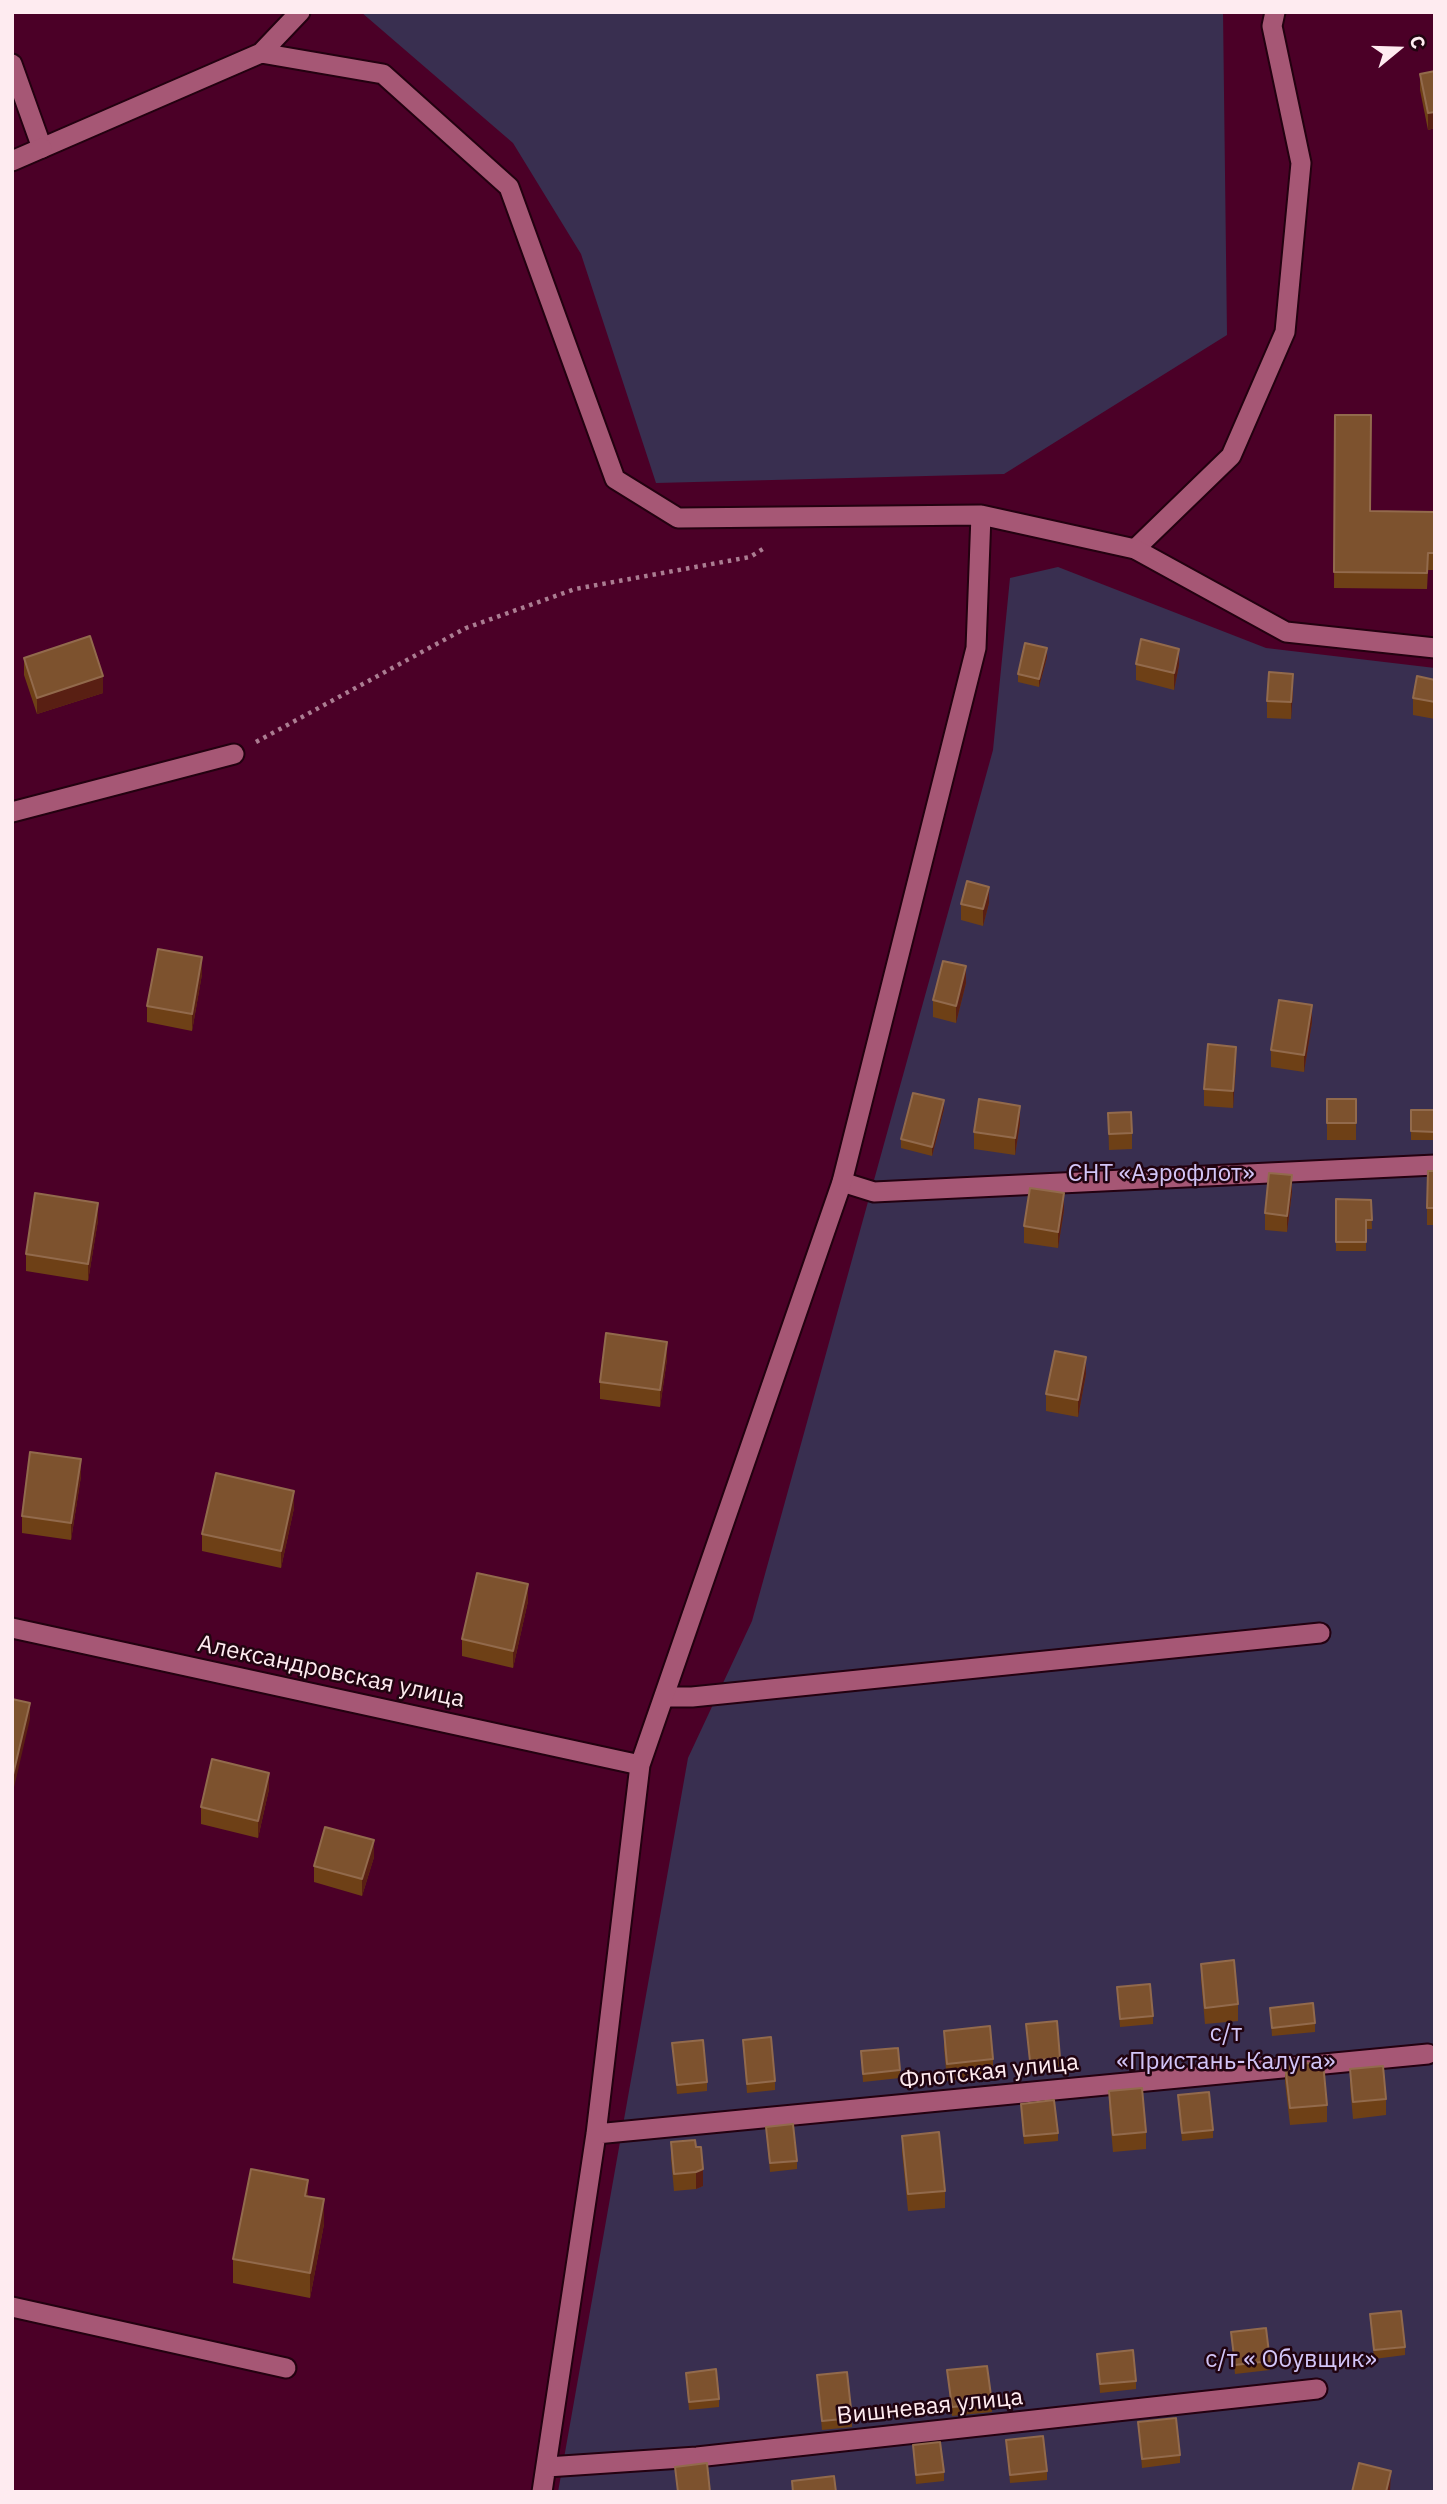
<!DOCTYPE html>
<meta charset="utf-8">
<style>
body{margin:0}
#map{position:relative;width:1447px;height:2504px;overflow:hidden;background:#4b0027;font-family:"IBM Plex Sans",sans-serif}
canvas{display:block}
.frame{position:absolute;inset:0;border:14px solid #feebf0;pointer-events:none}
.north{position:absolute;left:1363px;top:14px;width:70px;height:70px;-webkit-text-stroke:5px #210410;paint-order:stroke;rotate:71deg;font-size:19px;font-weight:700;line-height:28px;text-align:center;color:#feebf0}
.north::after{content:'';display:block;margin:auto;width:24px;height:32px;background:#feebf0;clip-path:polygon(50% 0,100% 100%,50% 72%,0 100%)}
</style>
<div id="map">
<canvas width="1447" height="2504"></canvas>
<div class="frame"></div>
<div class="north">С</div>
</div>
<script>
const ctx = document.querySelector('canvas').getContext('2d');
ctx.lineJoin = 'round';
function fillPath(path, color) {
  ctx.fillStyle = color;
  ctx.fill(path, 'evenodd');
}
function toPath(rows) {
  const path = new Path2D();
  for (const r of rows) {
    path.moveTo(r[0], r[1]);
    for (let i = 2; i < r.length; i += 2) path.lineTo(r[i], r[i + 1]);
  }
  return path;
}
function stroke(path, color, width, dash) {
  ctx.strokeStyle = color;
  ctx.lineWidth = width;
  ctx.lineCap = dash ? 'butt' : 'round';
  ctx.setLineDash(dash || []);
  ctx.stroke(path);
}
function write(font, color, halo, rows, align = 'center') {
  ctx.font = font + ' "IBM Plex Sans",sans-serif';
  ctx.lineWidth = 5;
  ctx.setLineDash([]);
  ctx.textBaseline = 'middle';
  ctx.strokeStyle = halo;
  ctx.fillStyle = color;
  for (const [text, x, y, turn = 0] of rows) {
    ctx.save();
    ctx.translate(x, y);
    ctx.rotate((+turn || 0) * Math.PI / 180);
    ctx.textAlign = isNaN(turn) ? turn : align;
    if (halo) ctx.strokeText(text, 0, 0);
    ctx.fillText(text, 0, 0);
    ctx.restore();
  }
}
fillPath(toPath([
 [361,12,1223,12,1227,335,1004,474,656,483,581,254,513,143],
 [1058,567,1266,648,1435,668,1435,2492,558,2492,688,1758,752,1621,993,750,1010,578]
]), '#392f50');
const service = toPath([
 [1135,549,1231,456,1285,332,1301,163,1272,26,1275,12],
 [842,1182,874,1192,1435,1165],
 [664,1697,692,1697,1320,1633],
 [12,2307,286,2368]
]);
const minor = toPath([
 [261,53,383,74,509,187,615,479,678,518,981,515,1135,549,1286,632,1435,648],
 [12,64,42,148,261,53,300,12],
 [12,812,234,754],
 [12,1628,640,1765],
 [596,2134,1428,2054],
 [547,2467,697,2457,1317,2389],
 [542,2492,596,2134,640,1765,842,1182,976,648,981,515]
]);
const tertiary = toPath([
 [12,161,42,148]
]);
stroke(service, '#230110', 23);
stroke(minor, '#230110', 23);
stroke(tertiary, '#230110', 23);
stroke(toPath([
 [256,742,466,628,575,589,750,557,766,547]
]), '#ab7d92', 4.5, [3.5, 5]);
stroke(service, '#a65775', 19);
stroke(minor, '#a65775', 19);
stroke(tertiary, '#a65775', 19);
fillPath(toPath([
 [1435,71,1435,128,1428,130,1420,90,1420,74],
 [1335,415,1370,511,1435,512,1435,570,1428,570,1427,589,1334,588],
 [1047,657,1039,687,1018,682,1018,674],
 [24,658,103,693,37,714,24,675],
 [1136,664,1179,665,1174,690,1136,680],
 [1435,680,1435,719,1413,715,1413,698],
 [1293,691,1291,719,1267,718,1267,701],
 [989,903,983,926,961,920,961,904],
 [202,974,192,1031,147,1022,147,1006],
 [966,983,956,1023,933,1017,933,1000],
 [1312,1022,1304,1072,1271,1067,1271,1050],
 [1236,1063,1233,1108,1204,1106,1204,1089],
 [1327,1099,1356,1099,1356,1140,1327,1140],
 [944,1109,932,1156,901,1148,901,1139],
 [1411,1110,1435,1110,1435,1140,1411,1140],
 [1108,1113,1132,1133,1132,1149,1109,1150],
 [1020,1123,1015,1155,974,1149,974,1132],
 [1435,1171,1435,1225,1427,1225,1427,1208],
 [1292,1192,1287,1232,1265,1230,1265,1213],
 [1336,1199,1371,1200,1372,1229,1366,1229,1366,1251,1336,1251],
 [1064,1210,1058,1248,1024,1243,1024,1226],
 [98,1220,88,1281,26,1271,26,1254],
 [667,1359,660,1407,600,1399,600,1382],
 [1086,1374,1078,1417,1046,1411,1046,1394],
 [81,1476,71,1540,22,1533,22,1516],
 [294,1508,281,1568,202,1551,202,1534],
 [528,1601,513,1668,462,1656,462,1639],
 [269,1789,258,1838,201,1824,201,1807],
 [374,1857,362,1896,314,1882,314,1866],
 [1201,1964,1238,2004,1238,2021,1205,2024,1201,1980],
 [1117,1987,1153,2016,1153,2024,1120,2027],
 [1270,2008,1315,2023,1315,2032,1272,2036],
 [1026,2024,1060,2058,1060,2067,1030,2070],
 [944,2031,993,2059,993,2076,947,2081,944,2048],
 [743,2040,775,2081,775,2090,747,2093],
 [672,2043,707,2082,707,2091,677,2094],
 [861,2051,900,2070,900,2078,863,2082],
 [1285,2065,1327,2105,1327,2122,1290,2125,1285,2082],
 [1350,2069,1386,2099,1386,2115,1353,2119,1350,2086],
 [1109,2091,1146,2132,1146,2149,1113,2152,1109,2108],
 [1178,2095,1213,2130,1213,2138,1182,2141],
 [1021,2104,1058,2133,1058,2141,1024,2144],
 [766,2127,797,2161,797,2169,770,2172],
 [902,2136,945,2191,945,2208,908,2211,902,2152],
 [671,2142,696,2147,703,2186,696,2189,674,2191,671,2159],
 [308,2196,324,2224,310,2298,233,2283,233,2259],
 [1370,2314,1405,2347,1405,2355,1374,2359],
 [1231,2332,1270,2361,1270,2370,1235,2374],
 [1097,2354,1136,2381,1136,2389,1100,2393],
 [947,2370,992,2403,992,2412,952,2416],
 [686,2373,719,2399,719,2407,689,2410],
 [817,2375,852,2418,852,2427,822,2430],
 [1138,2422,1180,2455,1180,2463,1142,2468],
 [1006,2440,1047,2471,1047,2480,1010,2483],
 [913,2445,944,2472,944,2481,916,2484]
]), '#6e4016');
fillPath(toPath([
 [1435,112,1435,128,1428,130,1428,113],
 [1047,648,1047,657,1039,687,1039,679],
 [1179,649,1179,665,1174,690,1174,673],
 [1293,674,1293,691,1291,719,1291,702],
 [103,676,103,693,37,714,37,698],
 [989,887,989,903,983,926,983,909],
 [202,957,202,974,192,1031,192,1014],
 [966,966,966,983,956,1023,956,1006],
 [1312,1005,1312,1022,1304,1072,1304,1055],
 [1236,1047,1236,1063,1233,1108,1233,1091],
 [944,1100,944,1109,932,1156,932,1147],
 [1020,1106,1020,1123,1015,1155,1015,1138],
 [1292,1175,1292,1192,1287,1232,1287,1216],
 [1064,1193,1064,1210,1058,1248,1058,1232],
 [98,1203,98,1220,88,1281,88,1264],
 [667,1342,667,1359,660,1407,660,1390],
 [1086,1357,1086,1374,1078,1417,1078,1400],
 [81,1459,81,1476,71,1540,71,1523],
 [294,1491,294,1508,281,1568,281,1551],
 [528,1584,528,1601,513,1668,513,1651],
 [30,1703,30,1719,12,1796,12,1779],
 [269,1773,269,1789,258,1838,258,1821],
 [374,1840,374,1857,362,1896,362,1879],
 [703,2169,703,2186,696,2189,696,2172],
 [308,2180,308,2205,305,2196],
 [324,2199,324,2224,310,2298,310,2273],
 [1391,2471,1390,2492,1386,2492]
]), '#591f13');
const building = toPath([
 [1435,71,1435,112,1428,113,1420,74,1435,71],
 [1335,415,1371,415,1370,511,1435,512,1435,553,1428,553,1427,573,1334,572,1335,415],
 [90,636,103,676,37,698,24,658,90,636],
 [1141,639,1179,649,1174,673,1136,664,1141,639],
 [1025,643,1047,648,1039,679,1018,674,1025,643],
 [1269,672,1293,674,1291,702,1267,701,1269,672],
 [1417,676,1435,680,1435,702,1413,698,1417,676],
 [967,881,989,887,983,909,961,904,967,881],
 [158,949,202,957,192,1014,147,1006,158,949],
 [943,961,966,966,956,1006,933,1000,943,961],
 [1279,1000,1312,1005,1304,1055,1271,1050,1279,1000],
 [1208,1044,1236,1047,1233,1091,1204,1089,1208,1044],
 [913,1093,944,1100,932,1147,901,1139,913,1093],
 [979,1099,1020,1106,1015,1138,974,1132,979,1099],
 [1327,1099,1356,1099,1356,1123,1327,1123,1327,1099],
 [1411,1110,1435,1110,1435,1132,1411,1131,1411,1110],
 [1131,1112,1132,1133,1109,1134,1108,1113,1131,1112],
 [1428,1171,1435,1171,1435,1208,1427,1208,1428,1171],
 [1269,1173,1292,1175,1287,1216,1265,1213,1269,1173],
 [1030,1188,1064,1193,1058,1232,1024,1226,1030,1188],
 [35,1193,98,1203,88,1264,26,1254,35,1193],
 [1336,1199,1371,1200,1372,1220,1366,1220,1366,1242,1336,1242,1336,1199],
 [606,1333,667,1342,660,1390,600,1382,606,1333],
 [1055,1351,1086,1357,1078,1400,1046,1394,1055,1351],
 [30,1452,81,1459,71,1523,22,1516,30,1452],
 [216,1473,294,1491,281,1551,202,1534,216,1473],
 [477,1573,528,1584,513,1651,462,1639,477,1573],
 [12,1699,30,1703,12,1779,12,1699],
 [212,1759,269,1773,258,1821,201,1807,212,1759],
 [325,1827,374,1840,362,1879,314,1866,325,1827],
 [1234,1960,1238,2004,1205,2008,1201,1964,1234,1960],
 [1150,1984,1153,2016,1120,2019,1117,1987,1150,1984],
 [1313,2003,1315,2023,1272,2028,1270,2008,1313,2003],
 [1057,2021,1060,2058,1030,2061,1026,2024,1057,2021],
 [990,2026,993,2059,947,2064,944,2031,990,2026],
 [771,2037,775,2081,747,2084,743,2040,771,2037],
 [703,2040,707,2082,677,2085,672,2043,703,2040],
 [898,2048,900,2070,863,2074,861,2051,898,2048],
 [1323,2062,1327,2105,1290,2108,1285,2065,1323,2062],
 [1383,2066,1386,2099,1353,2102,1350,2069,1383,2066],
 [1142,2088,1146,2132,1113,2135,1109,2091,1142,2088],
 [1209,2092,1213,2130,1182,2133,1178,2095,1209,2092],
 [1054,2100,1058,2133,1024,2136,1021,2104,1054,2100],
 [793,2124,797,2161,770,2163,766,2127,793,2124],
 [939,2132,945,2191,908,2194,902,2136,939,2132],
 [695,2140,696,2147,701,2147,703,2169,696,2172,674,2174,671,2142,695,2140],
 [251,2169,308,2180,305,2196,324,2199,310,2273,233,2259,251,2169],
 [1401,2311,1405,2347,1374,2350,1370,2314,1401,2311],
 [1266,2328,1270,2361,1235,2365,1231,2332,1266,2328],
 [1133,2350,1136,2381,1100,2384,1097,2354,1133,2350],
 [987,2366,992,2403,952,2407,947,2370,987,2366],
 [716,2369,719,2399,689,2402,686,2373,716,2369],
 [847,2372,852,2418,822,2421,817,2375,847,2372],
 [1176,2418,1180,2455,1142,2459,1138,2422,1176,2418],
 [1043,2436,1047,2471,1010,2475,1006,2440,1043,2436],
 [940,2442,944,2472,916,2475,913,2445,940,2442],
 [707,2463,710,2492,678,2492,675,2467,707,2463],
 [1359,2463,1391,2471,1386,2492,1352,2492,1359,2463],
 [834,2476,836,2492,793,2492,792,2481,834,2476]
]);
fillPath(building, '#7d522e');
stroke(building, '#926a4c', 2);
write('24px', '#d2c5f7', '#210410', [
 ["СНТ «Аэрофлот»",1161,1174],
 ["с/т",1226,2034],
 ["«Пристань-Калуга»",1226,2062],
 ["с/т « Обувщик»",1291,2360]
]);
write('24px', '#feebf0', '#210410', [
 ["Александровская улица",331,1672,12],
 ["Флотская улица",989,2072,-6],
 ["Вишневая улица",930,2407,-6]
]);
</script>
